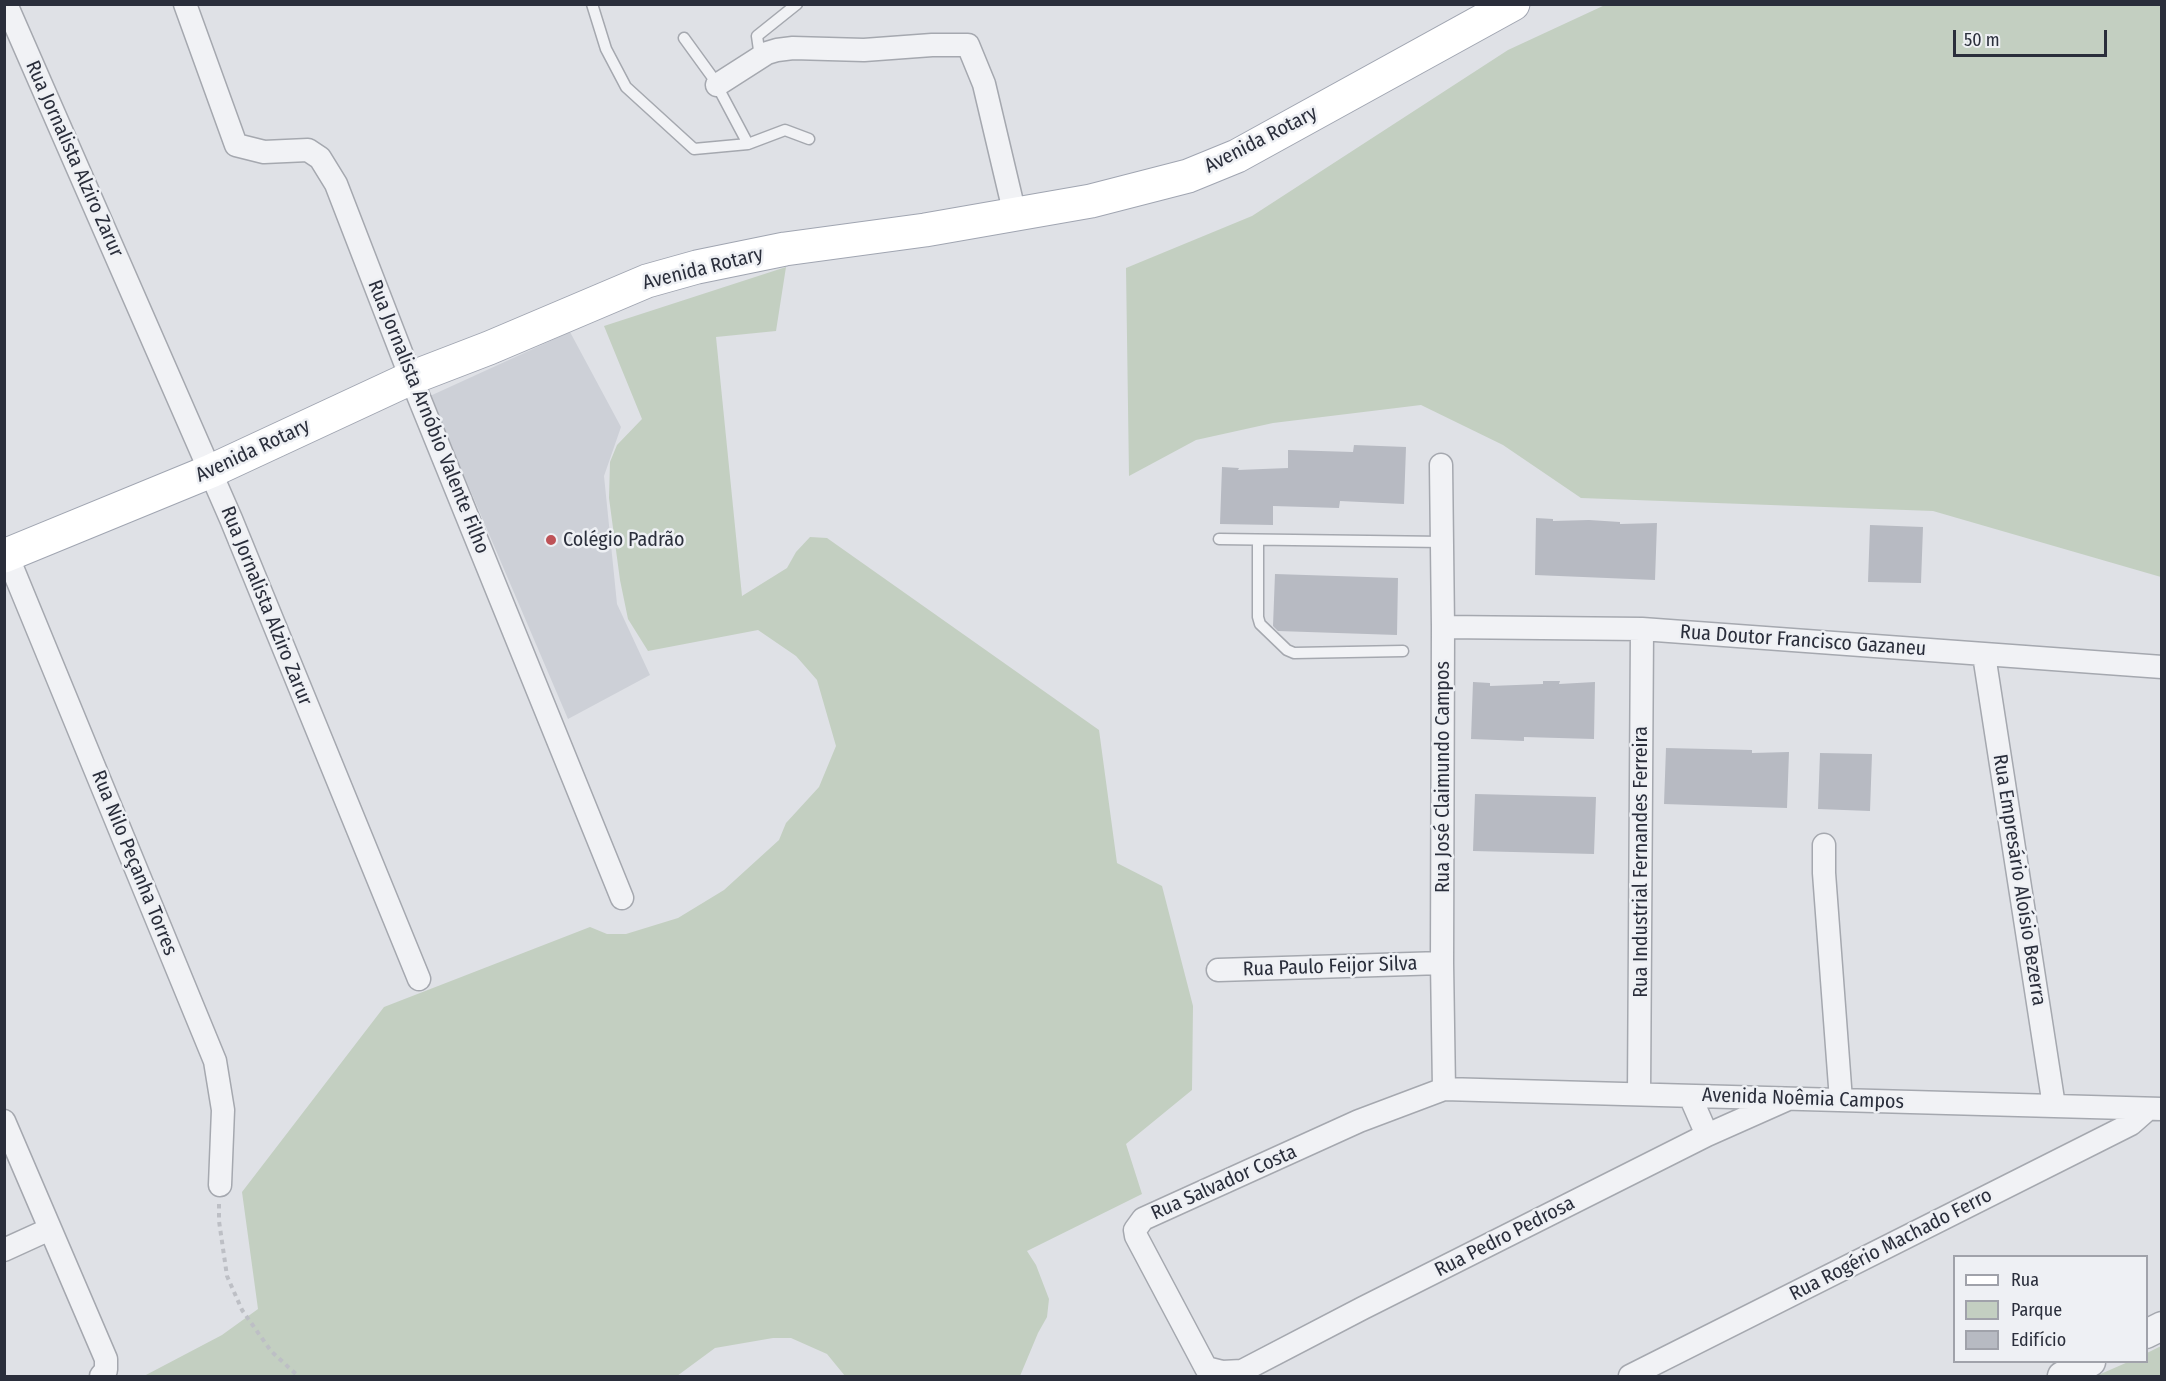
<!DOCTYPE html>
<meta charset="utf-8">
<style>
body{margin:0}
#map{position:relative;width:2166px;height:1381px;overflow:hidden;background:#dfe1e6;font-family:"Fira Sans Condensed",sans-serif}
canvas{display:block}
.frame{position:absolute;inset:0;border:6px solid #2a2e3b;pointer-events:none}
.legend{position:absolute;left:1953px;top:1255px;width:195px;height:108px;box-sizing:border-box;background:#eef0f4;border:2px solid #a0a2aa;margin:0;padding:8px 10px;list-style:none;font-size:18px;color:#2a2e3b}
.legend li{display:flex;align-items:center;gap:12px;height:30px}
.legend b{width:30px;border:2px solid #a0a2aa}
.scale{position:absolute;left:1953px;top:30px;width:154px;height:27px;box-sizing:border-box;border:3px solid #2a2e3b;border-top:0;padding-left:8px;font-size:18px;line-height:21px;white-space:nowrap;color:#2a2e3b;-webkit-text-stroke:4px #eef0f4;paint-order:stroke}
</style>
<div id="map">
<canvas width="2166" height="1381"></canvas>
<div class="frame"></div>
<ul class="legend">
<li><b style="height:8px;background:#fff"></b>Rua</li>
<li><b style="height:16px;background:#c3cfc1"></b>Parque</li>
<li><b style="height:16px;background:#b7bac2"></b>Edifício</li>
</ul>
<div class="scale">50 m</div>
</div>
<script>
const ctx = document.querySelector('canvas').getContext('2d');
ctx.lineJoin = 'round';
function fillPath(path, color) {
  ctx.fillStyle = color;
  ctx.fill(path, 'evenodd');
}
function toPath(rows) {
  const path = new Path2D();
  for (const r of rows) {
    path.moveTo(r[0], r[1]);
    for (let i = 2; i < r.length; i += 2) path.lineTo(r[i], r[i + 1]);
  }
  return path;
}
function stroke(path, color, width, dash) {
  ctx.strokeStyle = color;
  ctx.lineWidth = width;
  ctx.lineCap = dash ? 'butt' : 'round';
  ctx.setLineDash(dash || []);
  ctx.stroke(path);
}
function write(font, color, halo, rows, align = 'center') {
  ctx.font = font + ' "Fira Sans Condensed",sans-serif';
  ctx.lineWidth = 5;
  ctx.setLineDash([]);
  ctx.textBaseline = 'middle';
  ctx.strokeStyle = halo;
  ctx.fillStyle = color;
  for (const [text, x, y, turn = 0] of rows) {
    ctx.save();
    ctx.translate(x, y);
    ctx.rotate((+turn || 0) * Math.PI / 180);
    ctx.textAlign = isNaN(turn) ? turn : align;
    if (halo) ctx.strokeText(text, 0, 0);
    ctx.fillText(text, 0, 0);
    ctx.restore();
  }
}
fillPath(toPath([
 [570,332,621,427,604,476,617,604,650,675,568,719,430,396]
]), '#cdd0d7');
fillPath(toPath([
 [1605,5,2161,5,2161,577,1933,511,1581,498,1503,445,1421,405,1273,423,1196,440,1129,476,1126,268,1252,216,1508,50],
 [786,267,776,331,716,337,742,596,787,568,796,552,810,537,827,538,1099,730,1117,863,1162,886,1193,1006,1192,1090,1126,1144,1142,1194,1027,1251,1036,1265,1049,1299,1047,1317,1038,1333,1020,1376,845,1376,827,1354,791,1338,773,1338,715,1348,677,1376,144,1376,222,1335,258,1309,242,1192,384,1007,590,927,607,934,626,934,678,918,724,890,779,840,786,823,819,787,836,746,817,680,796,656,758,630,648,651,628,619,620,580,609,498,610,462,617,445,642,419,604,326],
 [2161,1346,2161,1376,2096,1376,2128,1362,2146,1362,2147,1353]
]), '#c3cfc1');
fillPath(toPath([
 [1354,445,1406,447,1404,504,1340,501,1339,508,1273,506,1273,525,1220,524,1222,467,1239,468,1238,470,1288,468,1288,450,1353,452],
 [1536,518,1553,519,1553,521,1589,520,1620,522,1620,524,1657,523,1655,580,1535,575],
 [1870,525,1923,527,1921,583,1868,582],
 [1275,574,1398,578,1397,635,1278,631,1273,626],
 [1543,681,1560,681,1559,684,1595,682,1594,739,1524,737,1524,741,1471,739,1473,682,1490,683,1490,686,1543,684],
 [1666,748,1752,750,1752,753,1789,752,1787,808,1664,804],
 [1820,753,1872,754,1870,811,1818,809],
 [1475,794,1596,797,1594,854,1473,851]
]), '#b7bac2');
const service = toPath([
 [592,4,606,49,626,87,694,149,748,144,785,130,809,139],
 [684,38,713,78,748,144],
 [760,57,757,36,797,4],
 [1219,539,1443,542],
 [1258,540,1258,617,1260,624,1287,650,1294,653,1403,651]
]);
const minor = toPath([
 [6,4,231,519,419,979],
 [185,4,236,145,264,152,308,150,320,158,336,184,411,378,622,898],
 [717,85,767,53,777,50,793,48,864,50,932,45,968,45,984,84,1015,215],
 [1441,465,1443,627,1442,963,1444,1089],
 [7,555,215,1061,223,1110,220,1185],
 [1443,627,1642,629,2162,667],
 [1984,655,2054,1106],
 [1824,845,1824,873,1841,1100],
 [1218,970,1442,963],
 [1639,1094,1642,629],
 [1690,1096,1707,1135],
 [1788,1099,1707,1135,1363,1308,1242,1371,1222,1372,1206,1368,1136,1236,1135,1230,1143,1219,1359,1121,1444,1089,2162,1109],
 [4,1121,106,1359,106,1370,101,1376],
 [4,1250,50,1229],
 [1630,1376,2131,1124,2148,1109]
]);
const tertiary = toPath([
 [2146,1334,2162,1326],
 [2062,1376,2091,1362]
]);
const primary = toPath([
 [4,556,211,471,411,378,489,348,647,281,697,267,785,249,925,230,1091,201,1188,176,1237,156,1513,4]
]);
stroke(service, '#a5a8af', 13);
stroke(minor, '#a5a8af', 25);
stroke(tertiary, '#a5a8af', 31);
stroke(primary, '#a0a5b1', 35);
stroke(toPath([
 [219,1204,219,1221,227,1276,242,1310,271,1351,298,1376]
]), '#bdbfc5', 4, [4.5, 4.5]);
stroke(service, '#f1f2f5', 10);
stroke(minor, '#f1f2f5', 22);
stroke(tertiary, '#f1f2f5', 28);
stroke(primary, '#fff', 33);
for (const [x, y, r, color] of [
 [551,540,6,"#be5257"]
]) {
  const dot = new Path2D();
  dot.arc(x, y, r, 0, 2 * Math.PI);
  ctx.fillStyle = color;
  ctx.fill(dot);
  stroke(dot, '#eef0f4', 2);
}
write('20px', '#2a2e3b', '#eef0f4', [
 ["Avenida Rotary",1261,140,-27],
 ["Rua Jornalista Alziro Zarur",74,159,66],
 ["Avenida Rotary",703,269,-14],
 ["Rua Jornalista Arnóbio Valente Filho",428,417,68],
 ["Avenida Rotary",253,451,-25],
 ["Rua Jornalista Alziro Zarur",266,606,68],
 ["Rua Doutor Francisco Gazaneu",1803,641,4],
 ["Rua José Claimundo Campos",1443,777,-90],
 ["Rua Industrial Fernandes Ferreira",1641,862,-90],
 ["Rua Nilo Peçanha Torres",134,863,68],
 ["Rua Empresário Aloísio Bezerra",2019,880,81],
 ["Rua Paulo Feijor Silva",1330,967,-2],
 ["Avenida Noêmia Campos",1803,1099,2],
 ["Rua Salvador Costa",1224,1183,-24],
 ["Rua Pedro Pedrosa",1505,1237,-27],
 ["Rua Rogério Machado Ferro",1891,1245,-27]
]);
write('20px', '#2a2e3b', '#eef0f4', [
 ["Colégio Padrão",563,540]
], 'left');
</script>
